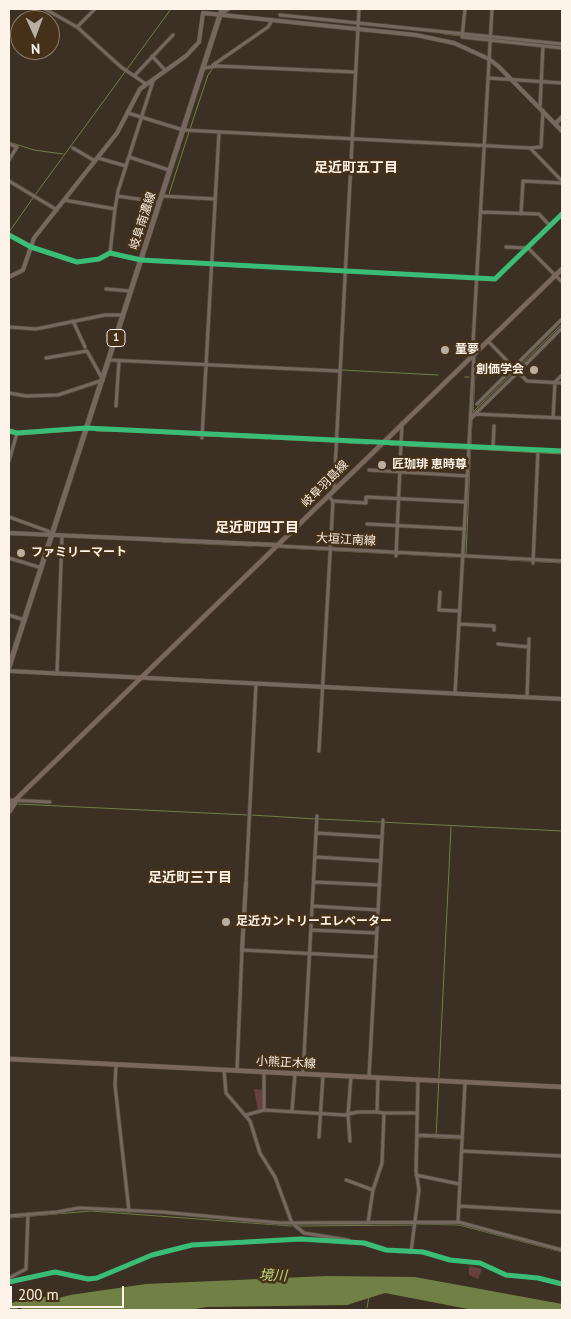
<!DOCTYPE html>
<meta charset="utf-8">
<style>
body{margin:0}
#map{position:relative;width:571px;height:1319px;overflow:hidden;background:#3b3023;font-family:"PT Sans",sans-serif}
canvas{display:block}
.frame{position:absolute;inset:0;border:10px solid #fdf3e8;pointer-events:none}
.north{position:absolute;left:10px;top:10px;width:50px;height:50px;box-sizing:border-box;background:#453119;border:1px solid #8f7f6c;border-radius:50%;rotate:178deg;font-size:14px;font-weight:700;line-height:20px;text-align:center;color:#fdf3e8}
.north::after{content:'';display:block;margin:auto;width:18px;height:22px;background:#b9afa3;clip-path:polygon(50% 0,100% 100%,50% 72%,0 100%)}
.scale{position:absolute;left:10px;top:1286px;width:114px;height:22px;box-sizing:border-box;border:2px solid #fdf3e8;border-top:0;padding-left:6px;font-size:15px;line-height:18px;white-space:nowrap;color:#fdf3e8;-webkit-text-stroke:4px #453119;paint-order:stroke}
</style>
<div id="map">
<canvas width="571" height="1319"></canvas>
<div class="frame"></div>
<div class="north">N</div>
<div class="scale">200 m</div>
</div>
<script>
const ctx = document.querySelector('canvas').getContext('2d');
ctx.lineJoin = 'round';
function fillPath(path, color) {
  ctx.fillStyle = color;
  ctx.fill(path, 'evenodd');
}
function toPath(rows) {
  const path = new Path2D();
  for (const r of rows) {
    path.moveTo(r[0], r[1]);
    for (let i = 2; i < r.length; i += 2) path.lineTo(r[i], r[i + 1]);
  }
  return path;
}
function stroke(path, color, width, dash) {
  ctx.strokeStyle = color;
  ctx.lineWidth = width;
  ctx.lineCap = dash ? 'butt' : 'round';
  ctx.setLineDash(dash || []);
  ctx.stroke(path);
}
function write(font, color, halo, rows, align = 'center') {
  ctx.font = font + ' "PT Sans","Noto Sans JP",sans-serif';
  ctx.lineWidth = 5;
  ctx.setLineDash([]);
  ctx.textBaseline = 'middle';
  ctx.strokeStyle = halo;
  ctx.fillStyle = color;
  for (const [text, x, y, turn = 0] of rows) {
    ctx.save();
    ctx.translate(x, y);
    ctx.rotate((+turn || 0) * Math.PI / 180);
    ctx.textAlign = isNaN(turn) ? turn : align;
    if (halo) ctx.strokeText(text, 0, 0);
    ctx.fillText(text, 0, 0);
    ctx.restore();
  }
}
fillPath(toPath([
 [254,1089,264,1090,263,1108,258,1110],
 [469,1266,482,1269,478,1279,469,1275]
]), '#693f40');
fillPath(toPath([
 [327,1276,415,1277,562,1304,562,1310,473,1310,385,1293,347,1305,207,1307,188,1310,16,1310,70,1295,146,1284]
]), '#718146');
stroke(toPath([
 [444,34,462,36],
 [491,39,562,46],
 [216,65,250,41],
 [190,129,208,75,213,68],
 [9,142,34,150,63,154],
 [169,194,189,132],
 [35,195,171,9],
 [9,232,33,198],
 [342,370,438,375],
 [465,377,469,377],
 [474,411,562,324],
 [473,414,475,373],
 [96,431,135,432],
 [139,432,200,436],
 [20,435,70,431],
 [204,436,268,439],
 [272,439,368,444],
 [390,445,398,445],
 [405,446,466,449],
 [471,449,562,454],
 [162,542,251,546],
 [286,548,394,554],
 [398,554,452,557],
 [466,554,472,418],
 [508,560,562,563],
 [17,804,248,815],
 [252,815,315,819],
 [319,819,562,831],
 [436,1138,451,827],
 [418,1150,419,1137,459,1139],
 [9,1218,91,1211,291,1226],
 [417,1224,459,1225,562,1252],
 [297,1226,413,1225],
 [367,1308,369,1296]
]), '#718146', 1);
stroke(toPath([
 [9,1308,19,1304,49,1300,59,1302]
]), '#718146', 7);
const minor = toPath([
 [45,9,77,27,121,67,146,84],
 [465,9,462,37,562,48],
 [221,14,229,9],
 [280,15,562,44],
 [77,27,95,9],
 [152,56,165,70],
 [213,65,268,27,272,20],
 [204,68,217,66,355,72],
 [135,75,173,35],
 [488,78,562,83],
 [540,107,543,46],
 [128,113,183,130,530,148,541,147,543,110],
 [9,144,17,147,9,160],
 [73,148,95,161],
 [530,148,562,181],
 [129,157,169,170],
 [98,158,126,166],
 [9,181,57,210],
 [117,196,159,202],
 [162,196,215,199],
 [64,200,115,209,110,253],
 [115,209,118,191,154,78],
 [481,212,539,214,550,226],
 [521,214,523,181,562,183],
 [9,235,31,247,77,262,99,259,110,253,141,260,495,279,562,214],
 [506,247,528,248,562,282],
 [106,289,130,291],
 [73,321,85,347],
 [9,327,36,329,105,315,123,315],
 [562,328,518,372,527,381,562,383],
 [479,349,473,343,492,9],
 [109,360,339,371],
 [9,393,26,396,58,395,103,380,87,351,46,358],
 [477,404,562,319],
 [116,406,119,361],
 [474,414,562,418],
 [474,415,518,372,488,341],
 [553,418,555,382,562,375],
 [9,431,17,433,86,428,562,451],
 [202,438,219,132],
 [493,448,494,426],
 [9,461,17,433],
 [369,470,467,476],
 [334,489,359,9],
 [333,501,366,503,366,497,466,502],
 [9,517,48,531,50,535],
 [367,524,465,529],
 [278,546,562,561],
 [396,556,402,423],
 [9,558,42,568],
 [533,563,538,450],
 [440,592,439,610,460,611],
 [9,615,24,620],
 [459,624,494,626,494,630],
 [498,644,529,647],
 [57,674,62,536],
 [455,694,474,355],
 [527,697,529,639],
 [319,751,333,501,328,496],
 [9,800,50,802],
 [316,833,382,837],
 [315,857,381,861],
 [314,882,380,885],
 [246,883,256,684],
 [312,906,378,910],
 [311,930,377,933],
 [116,1065,115,1085,129,1211],
 [224,1070,226,1093,250,1121,260,1153,275,1177,292,1223,304,1233,348,1240,351,1242],
 [237,1070,242,950,376,957],
 [303,1074,317,816],
 [369,1077,383,820],
 [264,1110,264,1072],
 [292,1111,295,1073],
 [384,1113,417,1113],
 [246,1115,264,1110,344,1115,358,1112,376,1112],
 [417,1135,462,1137],
 [319,1137,323,1075],
 [350,1141,348,1115,351,1076],
 [462,1151,562,1156],
 [416,1175,459,1184],
 [346,1180,373,1190],
 [459,1206,562,1212],
 [9,1216,57,1212,79,1208,162,1212,280,1223,458,1222,562,1250],
 [458,1222,465,1082],
 [368,1223,373,1190,382,1163,384,1113,377,1112,378,1078],
 [411,1252,419,1190,416,1171,418,1080],
 [9,1278,26,1269,28,1214],
 [9,1282,55,1272,88,1279,97,1278,152,1255,192,1245,301,1239,364,1243,386,1250,423,1252,450,1260,480,1263,506,1275,538,1278,562,1284]
]);
const tertiary = toPath([
 [555,124,562,117],
 [9,277,23,270,34,238,117,133,140,89,186,56,199,42,203,13,416,35,454,43,489,59,498,66,562,131],
 [471,418,474,415],
 [9,533,278,545],
 [9,671,562,699],
 [242,950,246,883]
]);
const secondary = toPath([
 [9,806,562,269],
 [9,812,15,803],
 [9,1059,562,1087]
]);
const primary = toPath([
 [9,667,222,9]
]);
stroke(minor, '#544b40', 4.5);
stroke(tertiary, '#544b40', 5);
stroke(secondary, '#544b40', 5.5);
stroke(primary, '#544b40', 6);
stroke(minor, '#76675f', 3);
stroke(tertiary, '#76675f', 4);
stroke(secondary, '#7a685e', 4.5);
stroke(primary, '#76675e', 5);
stroke(toPath([
 [9,235,31,247,77,262,99,259,110,253,141,260,495,279,562,214],
 [9,431,17,433,86,428,562,451],
 [9,1282,55,1272,88,1279,97,1278,152,1255,192,1245,301,1239,364,1243,386,1250,423,1252,450,1260,480,1263,506,1275,538,1278,562,1284]
]), '#3abd76', 5);
for (const [x, y, r, color] of [
 [445,350,5,"#b9afa3"],
 [534,370,5,"#b9afa3"],
 [382,465,5,"#b9afa3"],
 [21,553,5,"#b9afa3"],
 [226,922,5,"#b9afa3"]
]) {
  const dot = new Path2D();
  dot.arc(x, y, r, 0, 2 * Math.PI);
  ctx.fillStyle = color;
  ctx.fill(dot);
  stroke(dot, '#453119', 2);
}
for (const [x, y, w] of [
 [116,338,18]
]) {
  const box = new Path2D();
  box.roundRect(x - w / 2, y - 8.5, w, 17, 4);
  ctx.fillStyle = '#453119';
  ctx.fill(box);
  stroke(box, '#fdf3e8', 1);
}
write('bold 11px', '#fdf3e8', null, [
 ["1",116,338]
]);
write('12px', '#fdf3e8', '#453119', [
 ["岐阜南濃線",143,221,-72],
 ["岐阜羽島線",325,484,-45],
 ["大垣江南線",346,540,3],
 ["小熊正木線",286,1063,3]
]);
write('bold 12px', '#fdf3e8', '#453119', [
 ["童夢",455,350],
 ["創価学会",524,370,"right"],
 ["匠珈琲 恵時尊",392,465],
 ["ファミリーマート",31,553],
 ["足近カントリーエレベーター",236,922]
], 'left');
write('bold 14px', '#fdf3e8', '#453119', [
 ["足近町五丁目",356,168],
 ["足近町四丁目",257,528],
 ["足近町三丁目",190,878]
]);
write('italic 14px', '#c0db81', '#453119', [
 ["境川",273,1276,2]
]);
</script>
